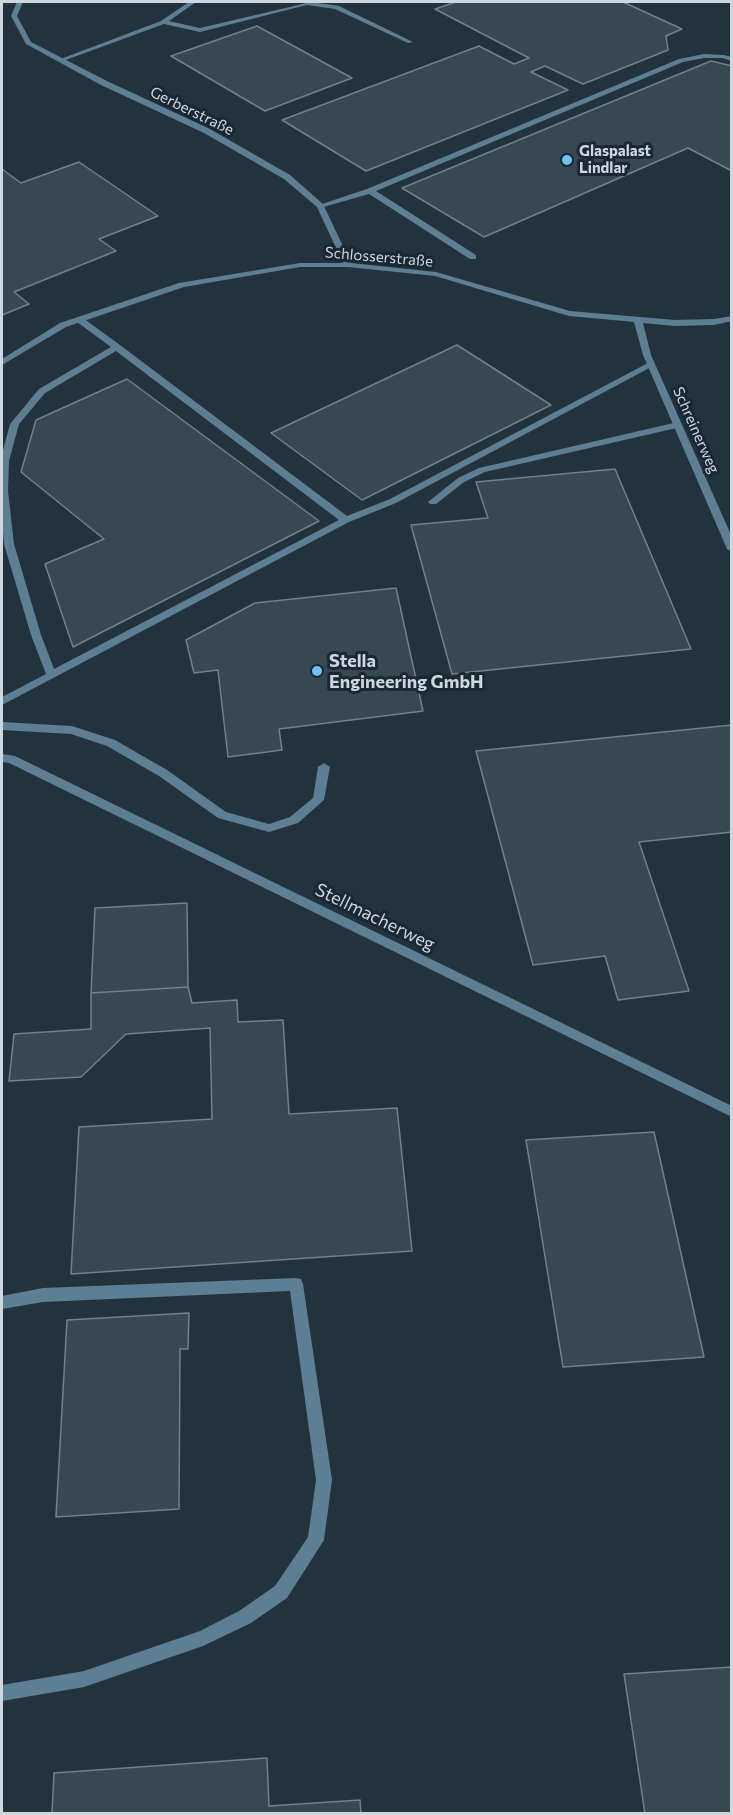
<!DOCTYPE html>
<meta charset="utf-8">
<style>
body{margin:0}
#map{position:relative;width:733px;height:1815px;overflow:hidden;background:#23333d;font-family:Commissioner,sans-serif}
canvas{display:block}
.frame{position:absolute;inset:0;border:3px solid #ced7de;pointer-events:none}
</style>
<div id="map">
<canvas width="733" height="1815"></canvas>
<div class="frame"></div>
</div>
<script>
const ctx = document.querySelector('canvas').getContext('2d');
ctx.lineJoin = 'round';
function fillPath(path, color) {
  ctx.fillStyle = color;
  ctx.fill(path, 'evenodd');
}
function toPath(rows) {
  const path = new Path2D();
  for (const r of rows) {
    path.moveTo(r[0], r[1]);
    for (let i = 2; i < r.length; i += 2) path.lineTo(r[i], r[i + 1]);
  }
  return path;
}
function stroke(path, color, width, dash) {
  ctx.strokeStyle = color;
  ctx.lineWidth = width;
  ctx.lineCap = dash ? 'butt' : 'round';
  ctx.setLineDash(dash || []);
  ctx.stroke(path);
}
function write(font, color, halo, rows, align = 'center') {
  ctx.font = font + ' Commissioner,sans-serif';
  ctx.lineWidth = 6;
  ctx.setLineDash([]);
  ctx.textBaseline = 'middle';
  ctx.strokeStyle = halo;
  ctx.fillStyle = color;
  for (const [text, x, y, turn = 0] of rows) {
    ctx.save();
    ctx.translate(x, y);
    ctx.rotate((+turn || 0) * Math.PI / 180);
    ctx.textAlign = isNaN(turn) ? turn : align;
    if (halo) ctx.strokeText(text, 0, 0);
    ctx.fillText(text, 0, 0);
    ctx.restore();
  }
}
const building = toPath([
 [456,2,623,2,682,29,666,36,668,50,583,84,545,66,531,72,568,90,366,171,282,120,479,46,514,64,529,58,435,9,456,2],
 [257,26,352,78,265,111,171,56,257,26],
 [711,61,732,66,732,171,688,148,484,237,402,188,711,61],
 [79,162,158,216,99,239,116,251,14,292,29,304,2,315,2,169,21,183,79,162],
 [457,345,551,405,362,500,271,433,457,345],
 [127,379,319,521,73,647,45,564,104,539,21,472,36,420,127,379],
 [615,469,691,649,452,674,411,525,488,518,476,482,615,469],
 [396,588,423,711,279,729,282,750,228,757,218,670,194,673,186,640,255,603,396,588],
 [732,725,732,832,639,842,689,991,618,1000,605,956,533,965,476,751,732,725],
 [187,903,188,987,91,993,95,908,187,903],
 [188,987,192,1003,237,1000,238,1022,283,1020,289,1114,397,1108,412,1251,71,1274,79,1127,212,1119,210,1028,126,1034,81,1077,9,1081,14,1034,91,1029,91,993,188,987],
 [654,1132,704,1357,563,1367,526,1140,654,1132],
 [189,1313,188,1349,180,1349,179,1509,56,1517,67,1320,189,1313],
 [732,1667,732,1814,645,1814,624,1674,732,1667],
 [267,1758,269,1806,360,1800,361,1814,52,1814,54,1773,267,1758]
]);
fillPath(building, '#384853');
stroke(building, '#6f818d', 1.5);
fillPath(toPath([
 [189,2,196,2,169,21,200,28,311,2,339,6,413,42,408,43,335,9,307,5,200,32,164,24,63,61,58,60,161,21,189,2],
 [704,54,724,55,732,57,732,61,722,58,704,58,683,62,376,191,476,255,476,259,470,259,369,194,320,208,316,206,367,189,679,59,704,54],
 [77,318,83,318,120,345,347,516,390,499,648,363,655,365,396,503,349,522,2,705,2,697,46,674,31,635,4,544,2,521,2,454,10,424,39,389,111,347,77,322,77,318],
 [116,351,339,520,54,669,41,635,14,544,8,491,9,461,19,424,45,393,116,351],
 [678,422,681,423,681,427,485,472,464,482,436,504,430,504,428,502,458,478,479,468,678,422],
 [2,722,72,726,115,740,167,770,226,812,269,824,290,817,313,798,318,767,324,763,330,767,324,800,298,823,269,832,218,818,159,776,107,746,71,734,2,730,2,722],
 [296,1278,301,1279,303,1284,332,1480,324,1540,287,1598,251,1623,203,1646,84,1687,2,1701,2,1685,84,1671,200,1631,239,1611,275,1586,308,1537,316,1480,290,1291,43,1302,2,1309,2,1296,43,1288,296,1278]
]), '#5d7e93');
fillPath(toPath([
 [17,2,23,2,17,16,31,42,107,81,210,129,290,175,323,204,351,263,436,272,570,311,675,320,714,319,732,316,732,321,714,325,675,326,643,323,651,355,732,537,732,552,727,549,643,355,634,322,569,316,435,276,348,267,300,267,184,287,66,327,2,365,2,359,60,323,179,283,300,263,343,263,317,207,284,179,204,133,101,85,26,44,11,16,17,2],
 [2,754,15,756,732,1106,732,1117,9,763,2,762,2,754]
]), '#5d7e93');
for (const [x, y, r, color] of [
 [567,160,6,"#70c2f4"],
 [317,671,6,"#70c2f4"]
]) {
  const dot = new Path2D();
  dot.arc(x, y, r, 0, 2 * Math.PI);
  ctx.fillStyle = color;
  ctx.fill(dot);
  stroke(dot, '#192933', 2);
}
write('15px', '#ced7de', '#192933', [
 ["Gerberstraße",192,111,26],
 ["Schlosserstraße",379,257,5],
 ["Schreinerweg",696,430,66]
]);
write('bold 15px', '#ced7de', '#192933', [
 ["Glaspalast",579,151],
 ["Lindlar",579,168]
], 'left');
write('bold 18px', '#ced7de', '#192933', [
 ["Stella",329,661],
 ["Engineering GmbH",329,682]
], 'left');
write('18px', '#ced7de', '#192933', [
 ["Stellmacherweg",375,917,26]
]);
</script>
